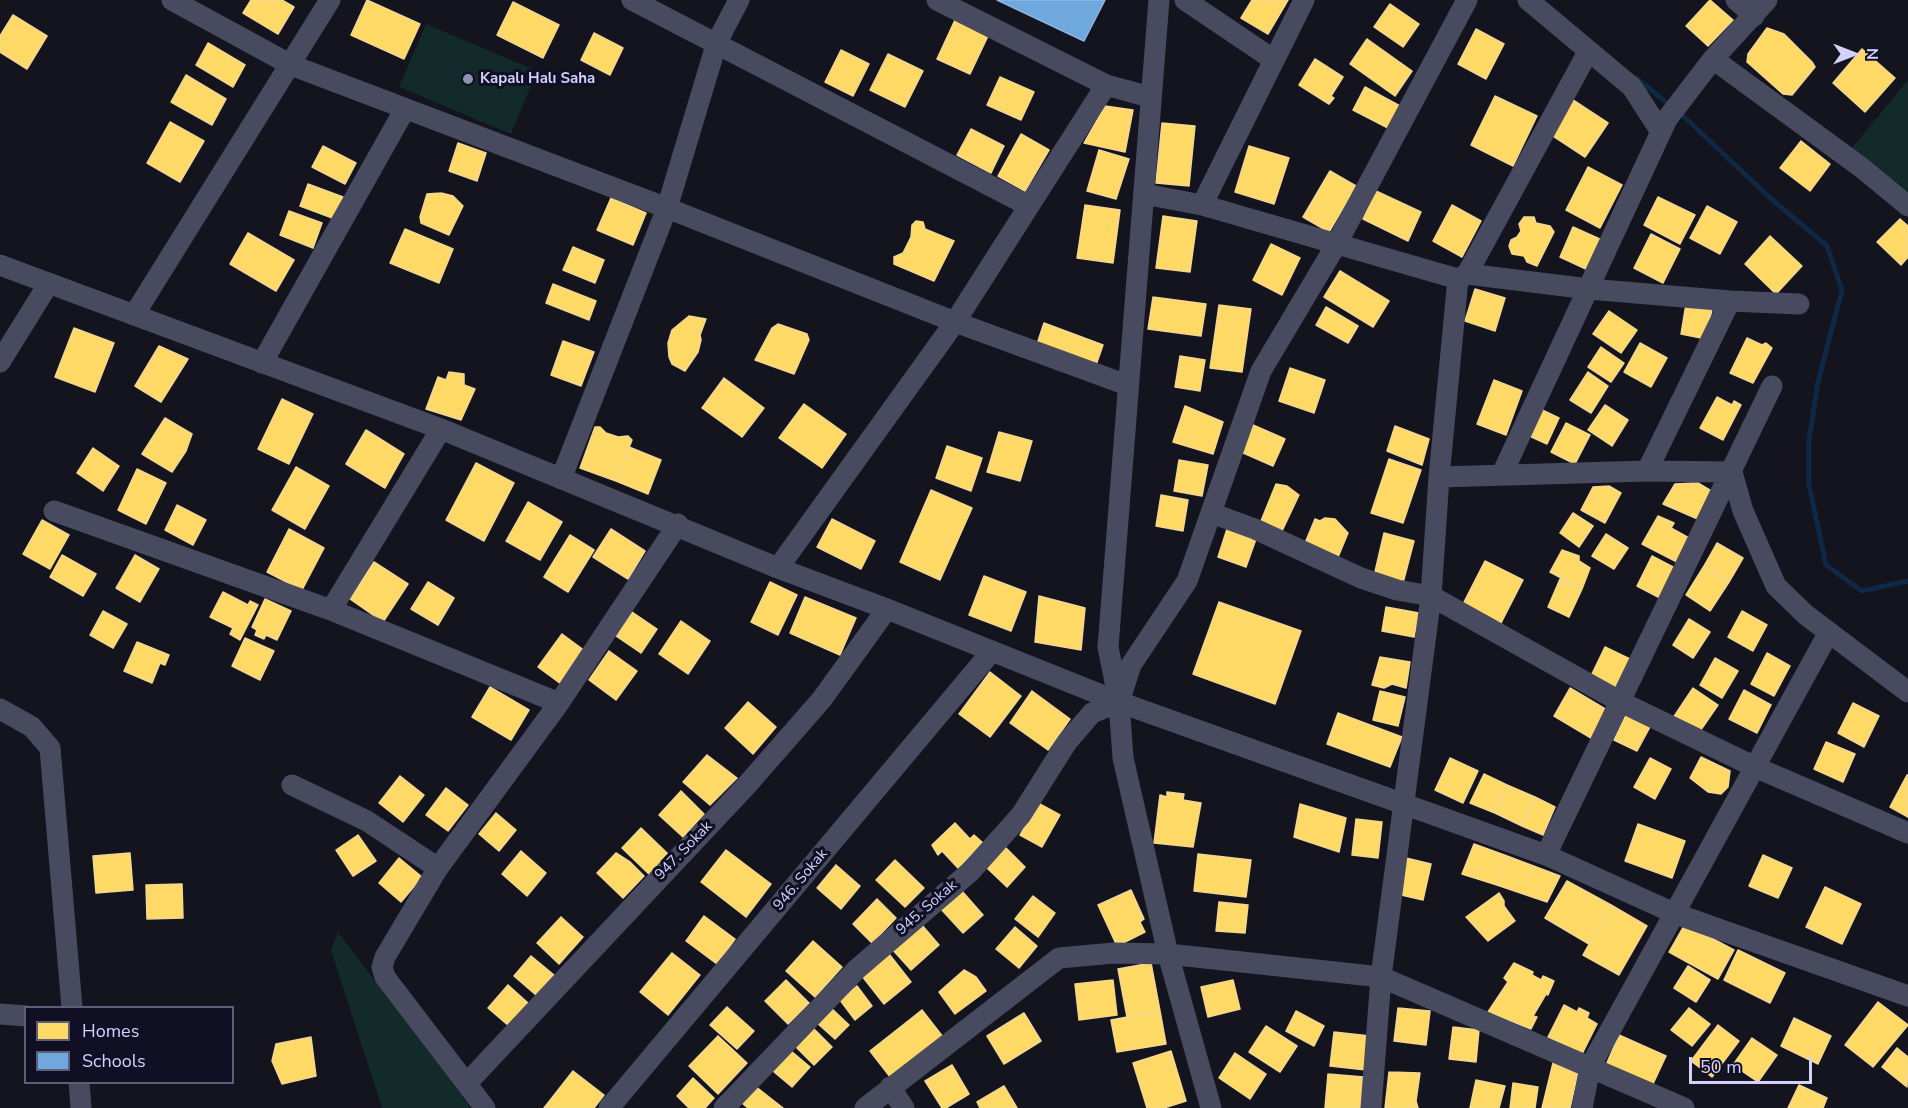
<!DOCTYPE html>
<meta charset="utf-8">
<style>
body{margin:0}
#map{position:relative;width:1908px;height:1108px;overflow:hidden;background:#14141f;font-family:"Nunito Sans",sans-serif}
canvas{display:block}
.legend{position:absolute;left:24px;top:1006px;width:210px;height:78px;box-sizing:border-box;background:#100f24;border:2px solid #5e5d7b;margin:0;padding:8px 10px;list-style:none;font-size:18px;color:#d3d2fe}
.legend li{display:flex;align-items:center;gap:12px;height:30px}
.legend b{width:30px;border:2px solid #5e5d7b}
.north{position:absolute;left:1824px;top:24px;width:60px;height:60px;-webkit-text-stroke:4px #100f24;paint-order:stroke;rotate:90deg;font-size:16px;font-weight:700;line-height:24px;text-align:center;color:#d3d2fe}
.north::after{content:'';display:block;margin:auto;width:21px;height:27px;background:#d3d2fe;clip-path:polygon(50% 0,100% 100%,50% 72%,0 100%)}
.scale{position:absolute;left:1689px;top:1057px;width:123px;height:27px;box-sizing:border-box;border:3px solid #d3d2fe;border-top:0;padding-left:8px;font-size:18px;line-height:21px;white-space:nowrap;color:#d3d2fe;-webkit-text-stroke:4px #100f24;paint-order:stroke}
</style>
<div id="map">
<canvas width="1908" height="1108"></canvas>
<ul class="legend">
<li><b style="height:16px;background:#ffd966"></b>Homes</li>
<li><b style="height:16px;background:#6fa8dc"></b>Schools</li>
</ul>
<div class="north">N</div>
<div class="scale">50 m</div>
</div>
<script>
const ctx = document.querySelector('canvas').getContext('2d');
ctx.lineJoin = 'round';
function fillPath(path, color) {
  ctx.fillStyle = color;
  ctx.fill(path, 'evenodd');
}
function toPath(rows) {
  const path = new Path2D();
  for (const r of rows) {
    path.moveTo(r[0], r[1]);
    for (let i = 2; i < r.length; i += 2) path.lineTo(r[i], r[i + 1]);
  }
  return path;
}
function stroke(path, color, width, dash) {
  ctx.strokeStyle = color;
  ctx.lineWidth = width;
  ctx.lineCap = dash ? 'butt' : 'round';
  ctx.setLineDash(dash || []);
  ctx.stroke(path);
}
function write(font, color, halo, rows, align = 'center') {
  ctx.font = font + ' "Nunito Sans",sans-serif';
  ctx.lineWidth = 6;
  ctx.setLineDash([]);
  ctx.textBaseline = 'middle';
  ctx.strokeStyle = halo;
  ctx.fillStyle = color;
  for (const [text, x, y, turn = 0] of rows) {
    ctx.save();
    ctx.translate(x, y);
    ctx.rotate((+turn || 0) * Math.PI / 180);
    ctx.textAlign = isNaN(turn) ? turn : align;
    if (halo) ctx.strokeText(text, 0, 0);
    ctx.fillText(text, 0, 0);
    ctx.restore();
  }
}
fillPath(toPath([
 [426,24,537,71,511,134,399,87],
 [1908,80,1908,194,1852,148],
 [338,932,463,1097,470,1108,382,1108,331,950]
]), '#122a29');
const homes = toPath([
 [251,0,282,0,294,7,278,34,243,13,251,0],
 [367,0,420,24,404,59,351,35,367,0],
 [1252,0,1288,0,1268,34,1241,18,1252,0],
 [1710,0,1733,20,1708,46,1686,26,1710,0],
 [513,2,559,25,543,58,497,35,513,2],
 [1390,4,1419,24,1403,47,1374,27,1390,4],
 [13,15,47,36,27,69,0,52,0,36,13,15],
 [955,20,988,36,970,74,937,59,955,20],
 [1767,28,1784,34,1812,62,1815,67,1792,95,1783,94,1747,62,1748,54,1767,28],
 [1476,29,1504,44,1486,79,1458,64,1476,29],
 [594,33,623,48,610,75,581,60,594,33],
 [1367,39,1412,71,1395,96,1350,64,1367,39],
 [208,43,245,65,233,87,196,65,208,43],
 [1862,49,1895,78,1865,112,1833,83,1862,49],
 [841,50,869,64,853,96,825,82,841,50],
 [888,54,923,71,905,107,870,90,888,54],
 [1315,59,1343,77,1331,96,1334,98,1329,104,1299,85,1315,59],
 [186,75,226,99,212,125,171,102,186,75],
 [1000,77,1034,92,1021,120,987,105,1000,77],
 [1365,87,1400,106,1388,128,1353,110,1365,87],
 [1495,96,1537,116,1513,166,1471,145,1495,96],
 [1573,100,1608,123,1585,157,1550,134,1573,100],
 [1105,106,1133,110,1125,152,1084,143,1105,106],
 [170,122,204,141,180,182,147,163,170,122],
 [1162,123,1195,126,1189,186,1156,183,1162,123],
 [971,129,1004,146,991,173,957,155,971,129],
 [1021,134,1049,150,1025,191,998,176,1021,134],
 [1801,141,1830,164,1810,191,1780,168,1801,141],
 [458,143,486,153,477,181,449,171,458,143],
 [323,146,356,163,345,184,312,167,323,146],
 [1249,146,1289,158,1274,204,1235,192,1249,146],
 [1099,150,1129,159,1116,199,1087,191,1099,150],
 [1588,167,1622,185,1600,228,1566,210,1588,167],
 [1330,171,1356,186,1329,232,1303,217,1330,171],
 [308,184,343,197,335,219,300,206,308,184],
 [1376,191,1421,212,1408,241,1363,219,1376,191],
 [441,193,453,196,463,206,449,235,421,223,420,217,427,194,441,193],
 [1658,197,1695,215,1680,244,1644,225,1658,197],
 [611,198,646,213,633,245,597,230,611,198],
 [1085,205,1120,210,1113,263,1077,258,1085,205],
 [1452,205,1481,221,1462,257,1433,241,1452,205],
 [1707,206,1737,222,1720,254,1690,238,1707,206],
 [289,211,322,223,313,248,280,235,289,211],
 [1163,216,1197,221,1190,272,1156,268,1163,216],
 [1524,217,1534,217,1536,223,1550,226,1554,232,1537,266,1527,262,1524,256,1512,254,1509,246,1511,240,1517,237,1521,231,1519,224,1524,217],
 [1900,219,1908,226,1908,257,1901,265,1877,242,1900,219],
 [916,221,923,222,925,229,954,241,934,281,894,264,894,257,903,253,911,237,912,225,916,221],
 [1573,227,1602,240,1588,270,1560,257,1573,227],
 [405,229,453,249,439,283,390,263,405,229],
 [248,233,294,260,276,291,230,264,248,233],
 [1651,234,1680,249,1663,283,1634,268,1651,234],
 [1770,236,1802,266,1776,294,1745,264,1770,236],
 [1271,244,1300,258,1282,295,1253,280,1271,244],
 [573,247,604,260,595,283,563,270,573,247],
 [1340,271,1389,301,1373,327,1324,297,1340,271],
 [553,284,596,301,589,320,546,303,553,284],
 [1475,289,1505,298,1495,331,1465,321,1475,289],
 [1153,297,1206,304,1201,336,1148,329,1153,297],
 [1686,304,1712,309,1706,339,1681,334,1686,304],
 [1219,305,1251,309,1242,372,1210,368,1219,305],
 [1326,307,1358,326,1348,343,1316,325,1326,307],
 [1609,311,1637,330,1621,353,1593,334,1609,311],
 [689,316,706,319,700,335,701,340,698,352,685,371,672,364,669,357,668,343,672,330,689,316],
 [1044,323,1103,345,1096,365,1037,344,1044,323],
 [778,324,807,334,809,340,794,374,755,360,772,328,778,324],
 [74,328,114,343,95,392,55,377,74,328],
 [1747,338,1762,345,1766,343,1772,348,1753,383,1730,373,1747,338],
 [563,341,594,352,581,386,551,375,563,341],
 [1640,343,1667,358,1651,387,1624,372,1640,343],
 [159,346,188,359,161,402,135,386,159,346],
 [1601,347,1624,363,1611,382,1588,367,1601,347],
 [1180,356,1205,360,1200,391,1175,387,1180,356],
 [1290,368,1325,380,1314,413,1279,401,1290,368],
 [449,372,464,374,464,385,475,389,461,420,426,409,438,377,446,380,449,372],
 [1588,372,1608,386,1591,413,1570,400,1588,372],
 [724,378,764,408,742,437,702,408,724,378],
 [1494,380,1522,391,1506,435,1477,424,1494,380],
 [1717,397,1732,405,1734,401,1741,405,1723,440,1700,428,1717,397],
 [282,399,313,414,289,464,258,449,282,399],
 [804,404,846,434,822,468,779,438,804,404],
 [1605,405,1628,420,1612,446,1588,430,1605,405],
 [1185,406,1223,422,1213,454,1173,442,1185,406],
 [1538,408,1559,418,1547,444,1525,434,1538,408],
 [165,418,192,434,186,451,172,472,142,454,165,418],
 [1566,423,1590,435,1575,464,1551,452,1566,423],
 [1253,425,1285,439,1273,466,1241,452,1253,425],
 [1395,426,1429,439,1422,465,1387,451,1395,426],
 [595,427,600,427,606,433,618,437,628,436,632,440,616,481,580,468,595,427],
 [366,430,404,454,385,488,346,464,366,430],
 [999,432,1032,441,1020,481,987,472,999,432],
 [947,446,982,458,971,491,936,478,947,446],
 [629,447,661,460,648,494,616,481,629,447],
 [93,448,119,466,103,491,77,473,93,448],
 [1389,459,1421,470,1403,523,1371,513,1389,459],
 [1179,460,1208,465,1202,496,1174,491,1179,460],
 [476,463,514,483,484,541,446,520,476,463],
 [296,467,329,486,305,529,272,510,296,467],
 [137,469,166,483,146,524,118,510,137,469],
 [1698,483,1713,492,1700,520,1663,504,1675,484,1698,483],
 [1276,484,1287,486,1299,495,1282,531,1261,521,1276,484],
 [1609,486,1621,493,1605,523,1581,510,1593,487,1609,486],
 [931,490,972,508,940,580,900,562,931,490],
 [1161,495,1188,500,1183,531,1156,526,1161,495],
 [528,502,562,522,540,560,506,541,528,502],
 [177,505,206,520,193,545,165,530,177,505],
 [1573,513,1593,526,1579,547,1560,533,1573,513],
 [1658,516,1674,523,1671,528,1689,538,1677,562,1642,544,1658,516],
 [1325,518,1335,519,1348,533,1336,562,1303,548,1315,519,1320,521,1325,518],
 [832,519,875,541,861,569,817,547,832,519],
 [42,520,69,535,50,569,23,554,42,520],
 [289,529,324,548,302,590,267,572,289,529],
 [611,529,645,551,628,579,593,557,611,529],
 [1227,529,1256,539,1246,567,1218,557,1227,529],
 [1384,533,1414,541,1403,583,1374,576,1384,533],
 [1606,534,1628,548,1614,569,1592,556,1606,534],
 [570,535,594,550,568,592,544,577,570,535],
 [1717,543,1743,558,1729,582,1704,566,1717,543],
 [1562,550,1579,556,1579,561,1590,568,1582,589,1550,572,1562,550],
 [62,555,96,574,83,596,50,577,62,555],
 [135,555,159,569,140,602,116,588,135,555],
 [1652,556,1675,568,1660,598,1637,586,1652,556],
 [1485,561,1523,580,1500,625,1462,606,1485,561],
 [374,562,408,584,383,622,350,599,374,562],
 [1704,566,1729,582,1710,611,1686,595,1704,566],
 [984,576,1026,592,1011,631,969,615,984,576],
 [1560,579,1582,589,1569,617,1548,607,1560,579],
 [428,582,454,598,438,625,411,609,428,582],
 [770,582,797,595,778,635,751,622,770,582],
 [223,592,248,605,250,601,258,605,240,640,230,634,233,628,210,617,223,592],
 [1039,596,1085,608,1081,650,1035,642,1039,596],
 [805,597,856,618,840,655,790,633,805,597],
 [265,599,291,611,277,640,266,635,264,639,255,635,257,630,252,627,265,599],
 [1219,602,1301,631,1275,704,1193,674,1219,602],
 [1386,607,1419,613,1414,637,1382,631,1386,607],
 [103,611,127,624,113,648,90,635,103,611],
 [1742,611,1767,625,1753,651,1728,637,1742,611],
 [632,612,657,629,641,653,616,636,632,612],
 [1689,619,1710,632,1693,658,1673,645,1689,619],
 [681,621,710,641,688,674,659,654,681,621],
 [562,634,585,651,561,684,538,667,562,634],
 [245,638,274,651,260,680,232,666,245,638],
 [137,642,169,655,165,665,160,663,152,683,124,671,137,642],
 [1605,647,1632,660,1616,691,1590,678,1605,647],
 [609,651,637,671,616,700,589,680,609,651],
 [1767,653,1790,666,1774,696,1751,684,1767,653],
 [1380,657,1410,662,1406,688,1392,684,1384,688,1372,685,1380,657],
 [1715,658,1738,671,1722,698,1700,685,1715,658],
 [990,672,1021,696,990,737,959,714,990,672],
 [490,687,529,710,511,740,472,717,490,687],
 [1570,688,1607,710,1591,738,1554,716,1570,688],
 [1693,688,1718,705,1698,734,1673,718,1693,688],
 [1744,690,1771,705,1757,733,1729,719,1744,690],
 [1032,691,1070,719,1048,750,1010,723,1032,691],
 [1380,691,1405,697,1398,726,1373,720,1380,691],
 [748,702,776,727,753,754,725,728,748,702],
 [1853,703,1879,716,1864,747,1838,733,1853,703],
 [1338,713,1402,737,1390,767,1327,744,1338,713],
 [1627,713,1651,725,1637,751,1614,740,1627,713],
 [1826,742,1855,754,1843,782,1814,769,1826,742],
 [707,755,737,778,710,805,683,782,707,755],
 [1701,757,1730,771,1728,787,1721,794,1708,792,1690,778,1701,757],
 [1450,758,1478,771,1463,803,1435,790,1450,758],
 [1650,758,1671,769,1655,799,1634,787,1650,758],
 [1484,774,1507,785,1495,813,1470,803,1484,774],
 [1907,775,1908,775,1908,817,1890,807,1907,775],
 [400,776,424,795,403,822,379,803,400,776],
 [1507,785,1535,797,1522,826,1495,813,1507,785],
 [446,788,468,805,448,831,426,815,446,788],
 [681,791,704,814,683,837,659,815,681,791],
 [1167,792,1184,794,1183,800,1201,803,1193,847,1154,843,1160,795,1167,797,1167,792],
 [1535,797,1555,807,1543,835,1522,826,1535,797],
 [1038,803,1060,815,1042,847,1020,835,1038,803],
 [1300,804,1346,818,1339,852,1294,837,1300,804],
 [496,813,516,830,499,851,479,834,496,813],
 [1356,819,1382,822,1378,858,1352,855,1356,819],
 [955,823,970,839,974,835,983,843,958,868,942,851,938,855,932,845,955,823],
 [1638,824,1685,841,1672,878,1625,861,1638,824],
 [641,828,668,854,649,874,622,848,641,828],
 [358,835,376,861,353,876,336,850,358,835],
 [1474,844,1507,856,1497,885,1462,874,1474,844],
 [1005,847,1025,867,1007,887,986,867,1005,847],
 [726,850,771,884,746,917,701,882,726,850],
 [521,851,546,873,527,896,502,874,521,851],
 [130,853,133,890,96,893,93,856,130,853],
 [616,853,630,862,644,876,623,898,597,873,616,853],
 [1198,854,1251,860,1246,897,1194,891,1198,854],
 [1763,855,1792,868,1778,898,1749,886,1763,855],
 [1507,856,1560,876,1547,902,1497,885,1507,856],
 [399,858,422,877,401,902,379,883,399,858],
 [1406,858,1431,864,1423,900,1397,894,1406,858],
 [895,860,924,888,905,907,876,880,895,860],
 [836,865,860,886,841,909,817,888,836,865],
 [1567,881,1611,905,1589,944,1545,918,1567,881],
 [182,884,183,918,147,919,146,885,182,884],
 [1825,887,1861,904,1842,944,1806,927,1825,887],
 [961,890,983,915,963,933,940,908,961,890],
 [1131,890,1144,919,1140,922,1145,932,1117,946,1098,905,1131,890],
 [1499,893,1504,901,1504,906,1515,921,1488,941,1466,917,1499,893],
 [1033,896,1055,913,1038,937,1015,919,1033,896],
 [877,899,896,918,872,943,853,924,877,899],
 [1219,902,1248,905,1245,933,1216,931,1219,902],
 [1611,905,1647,926,1619,975,1583,955,1611,905],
 [704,916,735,939,717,964,686,941,704,916],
 [561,917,583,937,559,964,537,943,561,917],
 [921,924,939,945,911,970,892,949,921,924],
 [1685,924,1734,950,1718,979,1669,952,1685,924],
 [1015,927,1037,946,1019,968,996,949,1015,927],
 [813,941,842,967,815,997,786,971,813,941],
 [1738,950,1785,973,1770,1003,1724,980,1738,950],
 [672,953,700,975,668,1015,640,992,672,953],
 [889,954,911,982,884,1004,862,976,889,954],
 [531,956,554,975,536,995,514,976,531,956],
 [1151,963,1160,1011,1127,1017,1118,969,1151,963],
 [1514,963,1533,972,1532,975,1541,980,1543,976,1554,981,1548,995,1546,994,1533,1016,1537,1017,1531,1029,1488,1012,1508,982,1504,978,1514,963],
 [1688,966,1710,980,1696,1002,1674,988,1688,966],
 [964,970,976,977,986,991,955,1014,939,992,964,970],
 [786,980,809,1003,788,1024,765,1001,786,980],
 [1113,980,1117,1015,1079,1020,1075,984,1113,980],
 [1233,980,1240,1009,1208,1017,1201,987,1233,980],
 [508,985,528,1003,509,1026,488,1008,508,985],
 [857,986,872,1006,855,1020,840,1000,857,986],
 [1878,1002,1908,1025,1873,1067,1845,1045,1878,1002],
 [1564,1005,1577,1012,1579,1008,1589,1013,1587,1018,1597,1024,1582,1054,1548,1037,1564,1005],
 [727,1007,754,1031,737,1049,710,1025,727,1007],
 [830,1007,849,1025,835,1039,816,1022,830,1007],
 [1398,1008,1430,1011,1426,1045,1394,1041,1398,1008],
 [1689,1008,1710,1024,1692,1046,1671,1030,1689,1008],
 [922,1010,943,1037,891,1078,870,1051,922,1010],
 [1160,1011,1166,1044,1117,1052,1111,1020,1160,1011],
 [1296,1011,1324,1026,1314,1046,1286,1031,1296,1011],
 [1024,1013,1041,1041,1004,1064,987,1036,1024,1013],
 [1794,1018,1831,1036,1818,1064,1781,1046,1794,1018],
 [1718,1025,1739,1041,1712,1077,1691,1061,1718,1025],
 [811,1026,832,1047,814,1065,793,1044,811,1026],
 [1266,1026,1297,1046,1280,1072,1249,1052,1266,1026],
 [1453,1027,1479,1030,1476,1062,1449,1059,1453,1027],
 [1334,1032,1370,1036,1366,1070,1330,1066,1334,1032],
 [1619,1035,1666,1056,1652,1086,1606,1065,1619,1035],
 [718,1036,747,1063,718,1094,689,1066,718,1036],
 [311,1037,316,1076,282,1084,272,1061,276,1044,311,1037],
 [1752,1038,1777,1055,1758,1082,1733,1065,1752,1038],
 [1897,1048,1908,1057,1907,1087,1882,1067,1897,1048],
 [791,1051,810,1067,792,1087,773,1071,791,1051],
 [1171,1051,1186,1101,1164,1108,1147,1108,1133,1063,1171,1051],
 [1235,1053,1266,1074,1250,1099,1219,1078,1235,1053],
 [1553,1063,1578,1073,1570,1108,1542,1108,1553,1063],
 [952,1065,969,1094,946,1108,942,1108,925,1081,952,1065],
 [573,1071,604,1095,594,1108,544,1108,573,1071],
 [1389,1072,1420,1073,1416,1101,1418,1108,1385,1108,1389,1072],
 [1328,1074,1364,1077,1360,1108,1325,1108,1328,1074],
 [693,1078,714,1098,705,1108,689,1108,677,1096,693,1078],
 [1476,1080,1505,1086,1499,1108,1470,1108,1476,1080],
 [1513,1083,1538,1087,1535,1108,1510,1108,1513,1083],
 [1799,1085,1827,1098,1823,1108,1788,1108,1799,1085],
 [755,1086,783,1108,748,1108,742,1103,755,1086],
 [1004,1086,1017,1108,980,1108,977,1102,1004,1086]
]);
fillPath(homes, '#ffd966');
stroke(homes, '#f2d794', 1.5);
const schools = toPath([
 [997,0,1105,0,1084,41,997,0]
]);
fillPath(schools, '#6fa8dc');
stroke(schools, '#8db5e6', 1.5);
stroke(toPath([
 [1636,78,1671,106],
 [1678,111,1768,196,1827,246,1842,290,1818,382,1809,441,1809,485,1826,565,1862,591,1908,581]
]), '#0f2845', 5);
stroke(toPath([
 [172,0,291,65,667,208,955,322,1127,385],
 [632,0,1029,206],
 [937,0,1106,85,1150,97],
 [1159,0,1108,647,1119,702,1123,758,1168,954,1211,1108],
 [1185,0,1274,60],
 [1528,0,1632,87,1661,132],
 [1736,0,1754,16],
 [1713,59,1862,168,1908,206],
 [1144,194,1202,205,1458,279,1467,274,1589,289,1730,301,1799,304],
 [1202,205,1304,0],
 [0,265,441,429,778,568,887,609,1119,702,1546,855,1676,914,1908,996],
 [1467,274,1588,52],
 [134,315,330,0],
 [0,362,49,283],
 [262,363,405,109],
 [1647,471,1730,301],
 [1502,474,1667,119,1713,59,1767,0],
 [1439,477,1647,471,1732,472,1743,511,1776,586,1806,615,1908,692],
 [561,479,667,208,717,42,739,0],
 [54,511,331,610,559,703],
 [1211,513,1255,529,1361,578,1397,590,1431,596,1621,702,1755,767,1908,833],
 [778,568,955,322,1106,85],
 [331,610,441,429],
 [1119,702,1131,665,1187,581,1261,371,1336,245,1467,0],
 [0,709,32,727,50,748,72,1008],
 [292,785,367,821,438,868],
 [1546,855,1772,386],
 [0,1014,26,1016],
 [79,1082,81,1108],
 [467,1083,746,786,822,699,887,609],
 [890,1087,904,1108],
 [485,1108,385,977,382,967,385,957,438,868,559,703,678,524],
 [609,1108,992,651],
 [724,1108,857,969,970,872,1021,815,1067,742,1092,713,1119,702],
 [865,1108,1059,958,1114,953,1168,954,1381,977,1684,1108],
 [1371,1108,1381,977,1431,596,1439,477,1458,279],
 [1582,1108,1590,1067,1829,632]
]), '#484a60', 21);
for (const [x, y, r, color] of [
 [468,79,6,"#9090b0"]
]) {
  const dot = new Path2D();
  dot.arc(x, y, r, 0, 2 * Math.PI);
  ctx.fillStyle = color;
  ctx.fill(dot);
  stroke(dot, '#100f24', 2);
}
write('bold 15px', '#d3d2fe', '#100f24', [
 ["Kapalı Halı Saha",480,79]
], 'left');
write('15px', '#d3d2fe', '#100f24', [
 ["947. Sokak",684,851,-46],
 ["946. Sokak",801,880,-50],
 ["945. Sokak",927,908,-41]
]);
</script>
